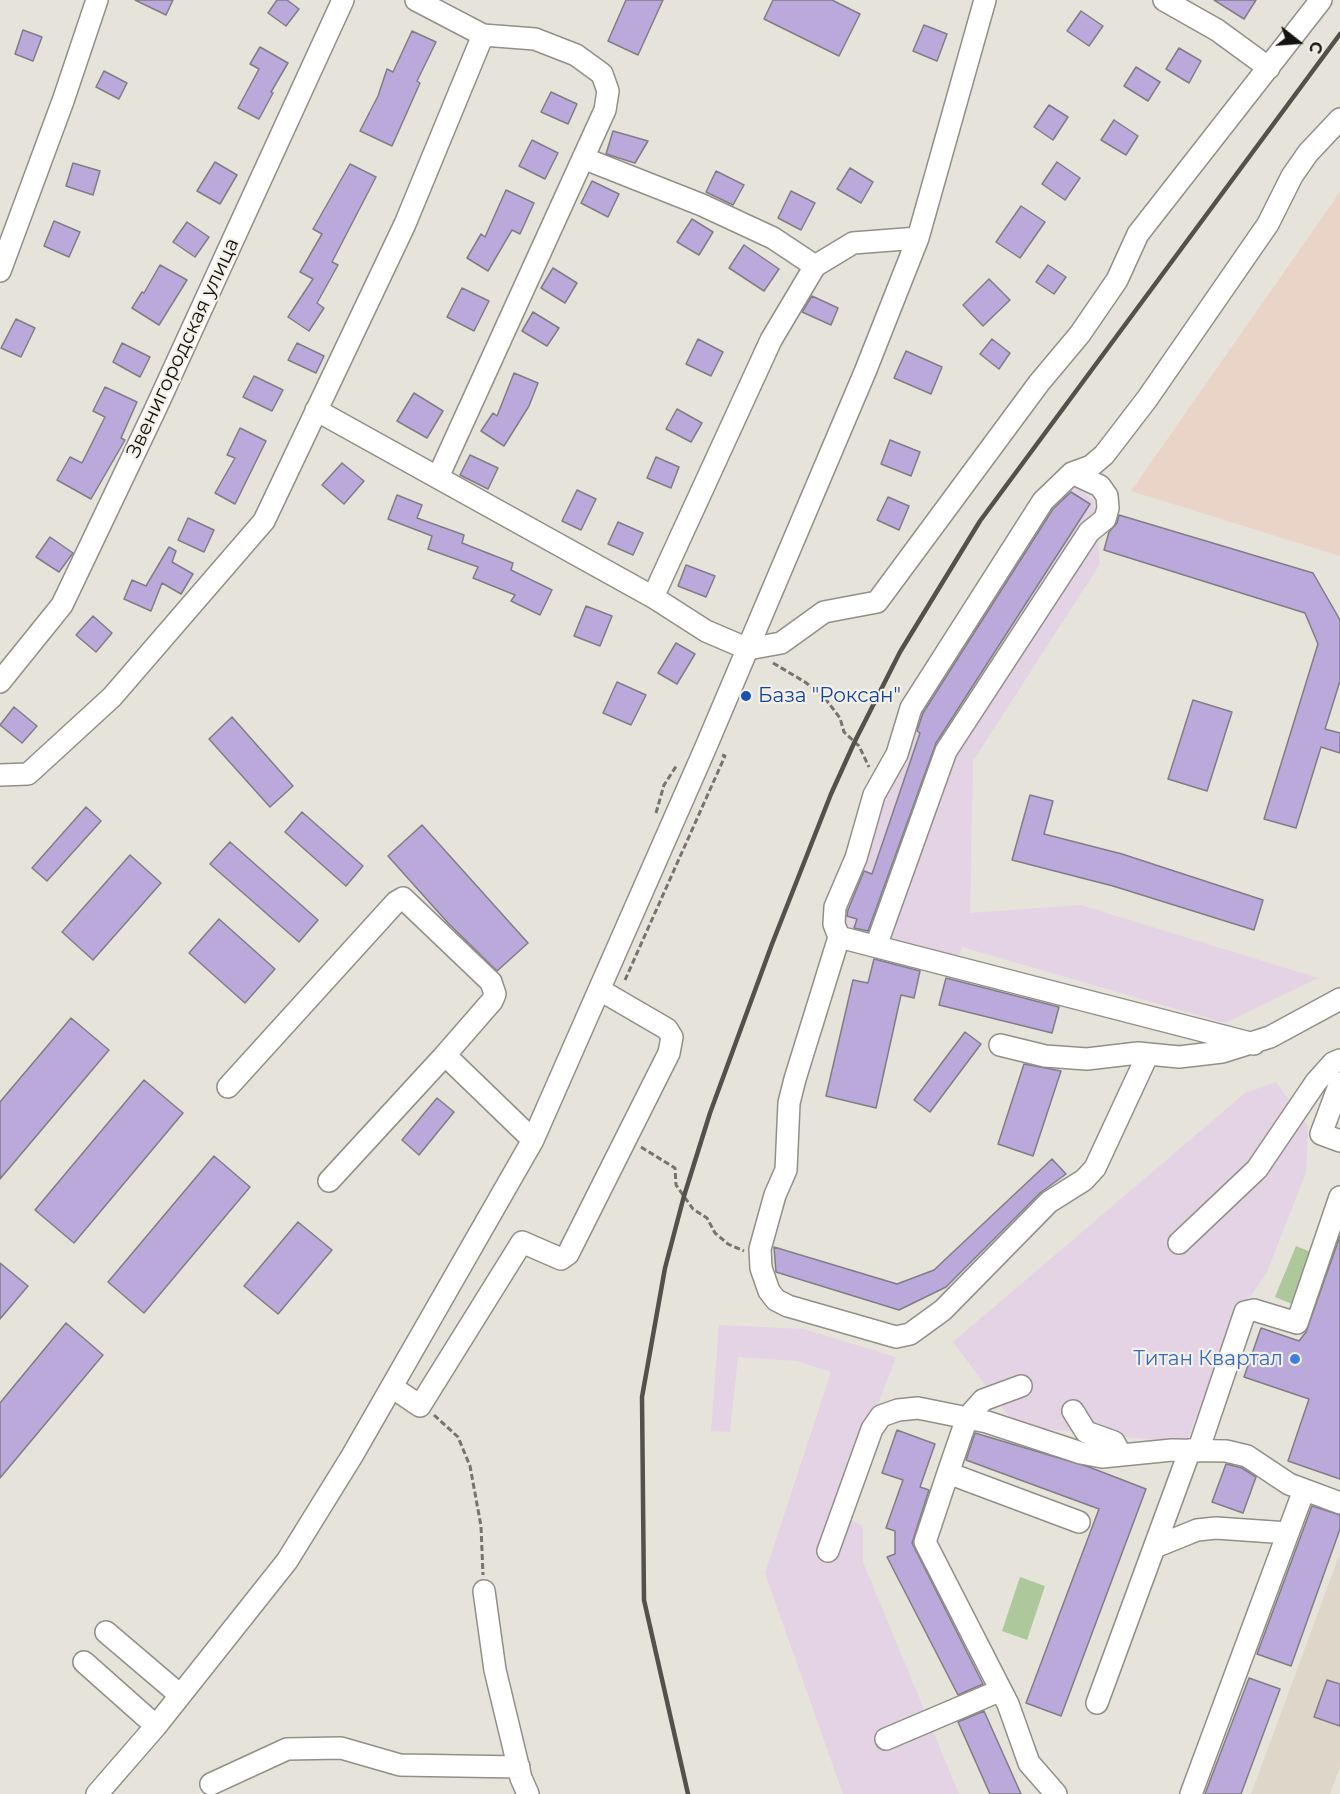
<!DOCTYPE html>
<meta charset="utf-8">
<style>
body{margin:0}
#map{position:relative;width:1340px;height:1794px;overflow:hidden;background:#e6e3db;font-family:Montserrat,sans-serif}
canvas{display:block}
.north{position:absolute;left:1268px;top:12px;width:60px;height:60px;-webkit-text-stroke:4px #f3f0e8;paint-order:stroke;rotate:107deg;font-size:16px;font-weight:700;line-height:24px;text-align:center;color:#141310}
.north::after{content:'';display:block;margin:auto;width:21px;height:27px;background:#141310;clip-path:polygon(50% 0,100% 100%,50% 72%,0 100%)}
</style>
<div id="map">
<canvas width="1340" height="1794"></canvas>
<div class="north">С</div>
</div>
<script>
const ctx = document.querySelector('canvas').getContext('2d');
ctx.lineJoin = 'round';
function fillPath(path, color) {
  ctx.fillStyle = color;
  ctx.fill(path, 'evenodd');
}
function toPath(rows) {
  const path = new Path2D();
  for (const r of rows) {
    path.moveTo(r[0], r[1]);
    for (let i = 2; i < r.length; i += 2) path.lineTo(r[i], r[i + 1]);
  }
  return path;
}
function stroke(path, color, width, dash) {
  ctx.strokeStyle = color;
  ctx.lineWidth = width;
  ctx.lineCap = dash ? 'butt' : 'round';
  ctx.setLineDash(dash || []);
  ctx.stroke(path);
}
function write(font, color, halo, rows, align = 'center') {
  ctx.font = font + ' Montserrat,sans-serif';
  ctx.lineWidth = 4.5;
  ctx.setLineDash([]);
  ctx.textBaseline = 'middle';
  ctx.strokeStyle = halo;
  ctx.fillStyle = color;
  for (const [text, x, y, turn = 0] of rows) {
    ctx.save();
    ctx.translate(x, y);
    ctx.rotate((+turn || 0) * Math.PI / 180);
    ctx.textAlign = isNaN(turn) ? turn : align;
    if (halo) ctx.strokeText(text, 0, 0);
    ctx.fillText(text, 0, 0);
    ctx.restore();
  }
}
fillPath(toPath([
 [1340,1553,1340,1767,1330,1794,1251,1794]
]), '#ded7c9');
fillPath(toPath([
 [1058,473,1094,501,1100,564,973,761,970,913,1081,905,1318,978,1225,1023,962,947,956,964,823,926,899,717],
 [1276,1082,1308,1126,1306,1173,1267,1272,1232,1324,1186,1443,1016,1426,953,1342,1245,1093],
 [719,1325,803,1329,896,1357,837,1513,863,1526,863,1562,959,1794,843,1794,765,1573,831,1372,797,1361,738,1357,730,1432,711,1431]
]), '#e4d3e4');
fillPath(toPath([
 [1340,192,1340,556,1131,491]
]), '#ead4c8');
fillPath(toPath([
 [1296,1246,1316,1254,1297,1306,1275,1297],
 [1020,1577,1045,1586,1027,1640,1002,1631]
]), '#adc89a');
const building = toPath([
 [135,0,173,0,166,15,135,0],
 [277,0,287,0,299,9,286,26,268,13,277,0],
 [626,0,663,0,638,55,608,41,626,0],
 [773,0,832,0,860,14,839,56,764,19,773,0],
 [1214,0,1256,0,1244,19,1214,0],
 [1081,11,1103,26,1089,46,1067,31,1081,11],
 [924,25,947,34,937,61,913,51,924,25],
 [23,30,42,37,33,61,15,54,23,30],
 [412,31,436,42,417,81,420,83,392,146,360,131,378,96,387,69,393,72,412,31],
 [260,47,288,63,271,92,273,93,259,119,238,108,259,69,250,64,260,47],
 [1179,48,1201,61,1189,83,1166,69,1179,48],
 [1136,67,1160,82,1148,101,1124,86,1136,67],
 [104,71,127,83,119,99,96,87,104,71],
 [551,92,577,104,568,124,541,112,551,92],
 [1049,105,1068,117,1053,140,1034,127,1049,105],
 [1114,120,1138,136,1126,155,1101,140,1114,120],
 [613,131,648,141,635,163,606,154,613,131],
 [532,140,558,153,545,179,519,166,532,140],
 [215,162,237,175,220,204,197,191,215,162],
 [1057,162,1080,178,1065,200,1042,184,1057,162],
 [73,163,100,171,93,195,66,186,73,163],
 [350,164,376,177,332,262,338,265,317,303,324,308,309,331,288,317,313,279,300,272,322,234,313,229,350,164],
 [850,168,873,182,861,203,837,189,850,168],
 [716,171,744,185,733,205,706,192,716,171],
 [592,181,619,194,608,217,581,203,592,181],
 [506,190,534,203,520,234,512,230,488,271,467,258,481,234,485,237,506,190],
 [791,191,815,203,801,230,778,218,791,191],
 [1021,206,1045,222,1020,258,996,242,1021,206],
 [692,219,713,232,699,255,677,242,692,219],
 [54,221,80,232,69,257,44,246,54,221],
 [187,222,209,237,195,257,173,242,187,222],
 [744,245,779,269,764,291,729,268,744,245],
 [160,265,187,280,159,325,132,308,142,292,144,293,160,265],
 [1048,265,1066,277,1054,294,1036,282,1048,265],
 [553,268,577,283,565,303,541,288,553,268],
 [989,279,1010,300,983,326,963,305,989,279],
 [462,288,489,301,474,331,447,317,462,288],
 [812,296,838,308,831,325,802,312,812,296],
 [533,312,559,328,547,346,522,331,533,312],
 [16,319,35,328,21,357,1,348,16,319],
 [698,339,723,352,711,376,686,364,698,339],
 [992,339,1010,353,999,369,980,354,992,339],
 [122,343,150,357,140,377,113,362,122,343],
 [297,343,324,356,316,373,288,360,297,343],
 [906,351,942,367,931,394,894,378,906,351],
 [514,373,538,383,529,406,504,446,481,431,493,413,497,416,514,373],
 [254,376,283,390,272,411,243,397,254,376],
 [105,387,137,402,121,438,125,440,91,499,57,480,70,457,82,463,105,417,93,411,105,387],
 [414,393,443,411,427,438,397,421,414,393],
 [677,409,702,423,691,442,666,429,677,409],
 [240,428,266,441,235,504,215,493,235,458,227,455,240,428],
 [890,440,920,452,911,476,881,464,890,440],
 [470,455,498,468,488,489,460,475,470,455],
 [656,457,679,467,671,488,647,478,656,457],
 [342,463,364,481,344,504,322,485,342,463],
 [577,490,596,499,581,530,562,521,577,490],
 [1071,492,1090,504,936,743,868,931,854,928,857,919,847,916,848,910,864,871,872,874,920,733,917,731,923,713,1053,509,1071,492],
 [397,495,422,505,417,518,464,535,462,543,513,563,511,570,552,590,540,615,511,601,515,595,473,578,478,567,428,549,432,536,388,519,397,495],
 [888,497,909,506,899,530,877,520,888,497],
 [1119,515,1313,573,1340,620,1340,681,1325,729,1340,733,1340,753,1321,747,1296,828,1264,819,1318,644,1305,613,1104,550,1109,532,1117,523,1119,515],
 [188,518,214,530,204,552,178,540,188,518],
 [618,522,643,533,633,555,608,544,618,522],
 [50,537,73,553,59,572,36,557,50,537],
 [169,547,176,551,172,562,193,574,181,594,162,583,151,611,124,599,132,580,146,586,169,547],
 [686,565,715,576,706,597,678,586,686,565],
 [586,606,612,616,600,646,574,636,586,606],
 [93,616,112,633,96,652,76,635,93,616],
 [676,643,695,654,677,684,658,673,676,643],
 [617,682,646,695,631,725,603,713,617,682],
 [1193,700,1232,712,1207,791,1168,779,1193,700],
 [14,707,37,726,22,743,0,725,14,707],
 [232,717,293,786,270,807,209,739,232,717],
 [1030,795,1053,801,1044,834,1122,854,1263,900,1254,930,1113,886,1012,860,1030,795],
 [86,807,101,821,47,881,32,868,86,807],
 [302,812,363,866,346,886,285,832,302,812],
 [422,825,528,943,497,971,448,923,388,856,422,825],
 [230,842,318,920,299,942,210,864,230,842],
 [130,855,161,883,93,960,62,932,130,855],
 [219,919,275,969,245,1003,189,953,219,919],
 [874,959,920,971,914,998,901,995,876,1108,826,1096,853,980,868,983,874,959],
 [946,978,1059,1007,1052,1033,939,1005,946,978],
 [71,1018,109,1050,0,1179,0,1102,71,1018],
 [965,1032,981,1044,930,1112,914,1100,965,1032],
 [1024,1064,1061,1071,1033,1156,998,1144,1024,1064],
 [144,1080,183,1113,74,1243,35,1210,144,1080],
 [437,1098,454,1112,419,1155,402,1140,437,1098],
 [214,1156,250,1187,144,1313,108,1282,214,1156],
 [1052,1159,1066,1174,1040,1193,946,1287,899,1310,776,1272,774,1247,897,1284,934,1270,1052,1159],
 [298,1222,332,1250,278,1314,244,1286,298,1222],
 [1340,1236,1340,1479,1288,1461,1309,1399,1244,1377,1261,1328,1299,1341,1306,1332,1340,1236],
 [0,1263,28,1286,0,1319,0,1263],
 [66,1323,103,1355,0,1478,0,1403,66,1323],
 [897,1430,935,1444,920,1487,929,1490,912,1543,983,1684,958,1695,887,1557,895,1554,895,1531,886,1528,903,1480,882,1473,897,1430],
 [975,1433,1089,1467,1146,1489,1061,1716,1026,1703,1099,1509,966,1460,975,1433],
 [1226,1464,1242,1468,1256,1477,1243,1513,1212,1502,1226,1464],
 [1312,1506,1340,1515,1340,1529,1291,1666,1257,1654,1312,1506],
 [1249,1678,1280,1689,1241,1794,1205,1794,1249,1678],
 [1327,1680,1340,1684,1340,1726,1314,1717,1327,1680],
 [984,1711,1021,1794,990,1794,958,1722,984,1711]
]);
fillPath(building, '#bba9db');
stroke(building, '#807e85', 1.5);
const minor = toPath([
 [416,0,483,35,535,39,576,55,602,74,608,91,605,110,438,477],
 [1164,0,1217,30,1269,68],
 [583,158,702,205,773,238,815,266],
 [0,271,63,101,97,0],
 [316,410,653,597,706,631,748,649,781,643,824,612,877,602,1039,383,1080,334,1117,280,1138,234,1321,0],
 [653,597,771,340,815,266,853,243,918,238],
 [0,682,62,605,155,410,343,0],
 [0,775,28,774,112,697,264,521,405,224,483,35],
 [839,937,1254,1044],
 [876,946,946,751,1089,532,1105,519,1108,508,1107,496,1100,486,1072,473],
 [1000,1045,1045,1056,1087,1059,1138,1053,1179,1057,1222,1052,1270,1037,1340,999],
 [1148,1054,1095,1168,1084,1180,1049,1202,943,1310,910,1334,896,1337,788,1306,776,1300,769,1291,761,1268,760,1249,775,1195,786,1170,789,1103,795,1079,839,937,834,924,835,907,856,858,874,795,897,754,911,708,1043,501,1072,473,1091,466,1104,455,1147,399,1268,224,1292,176,1308,153,1340,119],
 [1340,1083,1321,1134,1340,1141],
 [228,1087,396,902,403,898,491,982,495,994,492,1001,445,1055,533,1140],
 [329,1181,445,1055],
 [1179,1243,1257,1169,1316,1082,1333,1063,1340,1060],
 [392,1387,420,1406,522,1242,561,1259,568,1254,669,1053,672,1037,667,1029,600,990],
 [1073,1411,1086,1432,1114,1442,1121,1455],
 [1198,1451,1245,1312,1254,1310,1297,1323,1340,1197],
 [948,1473,967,1418,983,1400,1021,1386],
 [1155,1547,1197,1530,1216,1528,1288,1533],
 [828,1551,872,1429,881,1416,898,1410,918,1408,987,1422,1081,1453,1102,1457,1172,1450,1226,1451,1247,1456,1289,1484,1340,1503],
 [484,1591,495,1670,521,1778,528,1794],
 [106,1632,180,1695],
 [84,1662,156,1726],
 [1097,1703,1190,1450],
 [886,1739,999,1691],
 [211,1784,287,1749,341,1748,400,1765,519,1767],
 [97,1794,156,1726,287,1561,352,1456,533,1140,705,749,865,372,918,238,985,0],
 [1056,1794,1029,1763,1008,1704,925,1542,948,1473,1079,1522],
 [1191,1794,1304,1490]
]);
stroke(minor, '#918f88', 24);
stroke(toPath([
 [773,663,805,682,824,697,840,718,844,732,859,746,869,767],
 [656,813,664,785,677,765],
 [625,980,725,756,722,755],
 [641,1147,675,1168,676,1185,693,1209,707,1218,715,1233,728,1244,744,1251],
 [434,1415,458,1437,470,1466,481,1526,483,1575]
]), '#75746e', 3, [6, 3]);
stroke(minor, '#fff', 21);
stroke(toPath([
 [688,1794,644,1600,642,1397,665,1268,684,1196,710,1113,772,944,831,794,855,741,900,652,980,521,1340,34]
]), '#52514c', 4.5);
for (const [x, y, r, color] of [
 [746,696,6,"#1a4fb4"],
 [1295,1359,6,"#3f7fe0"]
]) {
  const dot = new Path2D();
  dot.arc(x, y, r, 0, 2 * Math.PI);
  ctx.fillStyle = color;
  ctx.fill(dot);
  stroke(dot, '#f3f0e8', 2);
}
write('20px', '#141310', '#f3f0e8', [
 ["Звенигородская улица",183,348,-65]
]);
write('20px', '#164399', '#f3f0e8', [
 ["База \"Роксан\"",758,696]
], 'left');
write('20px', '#366cbe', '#f3f0e8', [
 ["Титан Квартал",1283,1359]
], 'right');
</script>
